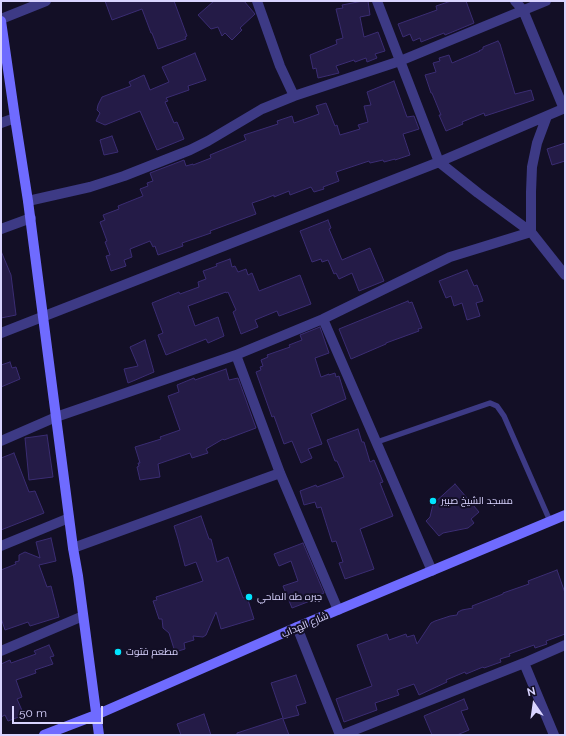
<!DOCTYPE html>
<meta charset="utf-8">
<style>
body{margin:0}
#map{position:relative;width:566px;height:736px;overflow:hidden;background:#130f26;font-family:Raleway,sans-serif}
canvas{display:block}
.frame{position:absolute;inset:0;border:2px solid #d9d4ff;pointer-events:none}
.north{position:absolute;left:514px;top:684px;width:40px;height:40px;-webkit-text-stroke:3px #130f26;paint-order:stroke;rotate:347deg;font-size:11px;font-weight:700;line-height:16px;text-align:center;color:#d9d4ff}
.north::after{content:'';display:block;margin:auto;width:14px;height:18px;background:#d9d4ff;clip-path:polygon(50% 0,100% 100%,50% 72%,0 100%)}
.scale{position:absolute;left:12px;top:706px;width:91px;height:18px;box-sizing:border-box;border:2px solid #d9d4ff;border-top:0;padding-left:5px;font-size:12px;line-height:14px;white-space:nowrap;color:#d9d4ff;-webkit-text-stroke:3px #130f26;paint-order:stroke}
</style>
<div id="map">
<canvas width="566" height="736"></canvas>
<div class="frame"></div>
<div class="north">N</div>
<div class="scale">50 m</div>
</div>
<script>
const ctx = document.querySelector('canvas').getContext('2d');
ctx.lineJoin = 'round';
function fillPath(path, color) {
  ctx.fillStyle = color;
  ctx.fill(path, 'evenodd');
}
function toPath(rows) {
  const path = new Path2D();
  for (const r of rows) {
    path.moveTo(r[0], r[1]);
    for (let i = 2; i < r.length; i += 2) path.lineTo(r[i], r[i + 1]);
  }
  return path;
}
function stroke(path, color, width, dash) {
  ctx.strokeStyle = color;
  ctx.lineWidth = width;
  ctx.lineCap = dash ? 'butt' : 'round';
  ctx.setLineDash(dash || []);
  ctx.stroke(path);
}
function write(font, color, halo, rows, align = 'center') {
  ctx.font = font + ' Raleway,Cairo,sans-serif';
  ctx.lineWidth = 4;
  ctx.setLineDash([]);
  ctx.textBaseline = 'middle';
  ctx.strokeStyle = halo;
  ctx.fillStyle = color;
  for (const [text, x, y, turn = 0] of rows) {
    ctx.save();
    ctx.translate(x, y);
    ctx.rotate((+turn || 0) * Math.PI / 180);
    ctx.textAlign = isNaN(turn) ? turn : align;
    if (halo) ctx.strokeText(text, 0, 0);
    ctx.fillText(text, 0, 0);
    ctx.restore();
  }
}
const building = toPath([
 [105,1,174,1,187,36,185,37,186,39,158,49,152,33,151,33,142,9,112,20,105,1],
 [214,1,244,1,255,14,240,28,242,30,232,40,225,33,222,36,218,27,211,29,198,15,214,1],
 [363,1,368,1,370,15,360,17,364,37,378,32,385,51,375,54,377,58,367,62,366,58,355,62,354,60,336,66,339,73,318,78,316,68,313,69,310,55,337,44,336,40,343,38,336,9,343,8,342,5,363,1],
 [451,1,466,1,474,23,445,35,444,33,421,42,420,38,413,41,410,34,403,37,398,24,437,10,436,6,451,1],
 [498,41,500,44,515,94,531,90,534,100,485,116,484,113,462,122,463,124,446,131,439,115,441,115,432,93,431,93,425,75,436,72,433,63,440,61,439,58,449,55,452,63,480,51,479,51,483,49,483,47,498,41],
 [195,53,206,80,188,86,189,90,166,98,168,101,165,102,174,123,177,122,184,139,157,150,140,111,105,125,96,121,100,113,97,110,98,105,102,97,131,86,129,82,144,75,150,90,169,82,162,67,195,53],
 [394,81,407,117,414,116,419,129,403,134,410,155,395,160,395,159,384,162,383,160,370,163,369,161,336,172,339,181,323,187,324,189,314,192,311,187,290,195,289,191,274,197,274,195,264,199,252,203,256,214,210,231,211,233,182,243,183,246,158,255,155,246,153,247,150,241,130,249,132,257,124,260,126,266,111,271,106,256,110,255,105,242,107,241,100,222,105,220,103,215,119,209,118,206,143,196,140,189,148,186,147,183,153,181,150,173,184,160,186,166,193,164,193,165,211,158,210,155,246,140,244,135,278,124,277,121,292,116,294,123,319,114,316,106,326,103,335,126,337,125,340,135,360,129,358,125,368,122,364,106,371,105,367,92,394,81],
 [112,136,118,152,104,155,100,140,112,136],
 [565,143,565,161,552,165,547,149,565,143],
 [328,220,331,228,329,229,342,260,370,248,384,281,359,291,352,273,339,279,336,273,334,274,328,260,322,262,321,259,312,262,300,231,328,220],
 [1,251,11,275,16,315,1,318,1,251],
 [230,259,232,267,235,266,238,272,246,269,248,275,252,273,259,291,300,275,311,304,279,316,277,311,255,320,258,327,241,334,233,312,236,310,228,292,226,293,226,292,188,306,195,326,218,317,224,336,208,343,206,339,166,355,158,335,163,333,152,303,179,292,180,294,199,287,198,282,206,279,203,271,217,266,216,264,230,259],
 [467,270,474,286,477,285,483,301,476,303,480,316,467,320,462,303,454,306,451,296,446,298,439,281,467,270],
 [408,301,409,303,412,302,422,328,418,329,419,331,386,343,386,344,351,359,339,329,408,301],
 [320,327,329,353,315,358,321,377,329,374,329,375,335,373,336,377,339,376,346,399,311,414,322,444,308,449,312,458,301,463,292,441,284,444,274,416,272,417,256,372,261,370,260,367,263,366,261,360,268,357,267,355,290,347,289,345,302,340,300,335,320,327],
 [145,340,154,372,133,381,128,383,124,369,138,366,130,347,145,340],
 [10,362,12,368,16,367,20,379,1,387,1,365,10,362],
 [226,369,229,380,238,378,256,428,224,440,223,439,206,449,208,453,192,458,190,453,158,464,160,477,140,480,137,467,139,466,138,463,140,463,135,447,161,439,160,437,180,430,168,396,179,392,177,385,194,378,195,380,226,369],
 [358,429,362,442,364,442,370,462,374,460,383,482,380,483,393,516,360,529,374,569,345,579,339,563,343,562,336,541,332,542,321,507,317,508,315,502,304,505,300,491,316,485,317,487,344,477,337,461,335,461,327,440,358,429],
 [47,435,53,477,29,480,25,438,47,435],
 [14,453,29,492,35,491,44,513,1,530,1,458,14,453],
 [455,484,479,512,471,519,474,523,468,528,443,533,439,536,426,521,430,517,433,504,455,484],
 [201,516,209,539,211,539,217,562,228,557,243,598,247,597,254,619,221,629,216,612,206,635,203,637,193,636,194,640,184,643,185,649,175,652,169,633,163,628,162,619,159,619,153,601,157,600,156,597,168,593,203,581,196,562,185,566,178,539,174,526,201,516],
 [51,538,56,561,39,565,47,587,51,586,59,617,30,626,28,622,5,630,1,618,1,570,16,564,15,562,19,561,19,555,25,552,40,558,36,542,51,538],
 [303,543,324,593,310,599,310,601,292,608,283,586,298,581,291,561,279,566,274,554,303,543],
 [557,570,565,593,565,634,546,641,547,644,535,648,534,645,509,654,510,656,500,659,501,662,484,668,483,667,466,674,465,672,446,680,447,682,419,695,414,684,397,690,399,695,375,703,377,710,344,722,336,699,372,686,357,645,387,634,389,640,406,634,407,637,414,635,417,644,431,623,435,621,450,616,457,615,458,612,462,610,473,608,472,606,503,594,503,593,529,584,528,581,557,570],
 [49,645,54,656,50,657,53,664,35,670,36,673,16,680,22,697,17,699,24,715,8,721,5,715,1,717,1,664,10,660,11,663,36,654,34,651,49,645],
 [296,675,306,703,296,706,299,715,283,719,289,735,237,735,237,733,283,718,271,683,296,675],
 [464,699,468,709,461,711,469,730,457,735,432,735,424,716,464,699],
 [204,714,211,735,181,735,177,724,204,714]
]);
fillPath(building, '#241b47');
stroke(building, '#3b2d73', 1);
stroke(toPath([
 [377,442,490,403,497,406,504,416,550,521]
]), '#3d3a85', 5.5);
stroke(toPath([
 [257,1,280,66,294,96],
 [377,1,439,162,478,193,531,232,565,275],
 [515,1,523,10,564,109],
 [1,19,46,1],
 [1,123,15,118],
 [28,201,90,187,124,176,190,150,208,141,262,109,294,96,400,61,546,1],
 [1,229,31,218],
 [323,319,432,571],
 [1,333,439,162,565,108],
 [236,355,280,473,338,610],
 [1,441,56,417,236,355,323,319,450,257,531,232,531,192,532,167,537,143,547,116],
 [1,546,69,518],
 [73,548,280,473],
 [297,627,340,735],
 [1,651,83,616],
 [524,663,554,735],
 [342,735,524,663,565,645]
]), '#3d3a85', 10);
stroke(toPath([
 [1,21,15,118,28,201,73,548,78,576,99,735],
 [44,735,96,715,297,627,565,515]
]), '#6f6bff', 10);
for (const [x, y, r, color] of [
 [433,501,4,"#00e5ff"],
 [249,597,4,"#00e5ff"],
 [118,652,4,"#00e5ff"]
]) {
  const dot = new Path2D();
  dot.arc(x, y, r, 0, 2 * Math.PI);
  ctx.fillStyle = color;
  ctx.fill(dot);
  stroke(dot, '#130f26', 1.5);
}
write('10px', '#d9d4ff', '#130f26', [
 ["مسجد الشيخ صبير",441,501],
 ["جبره طه الماحي",257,597],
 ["مطعم فتوت",126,652]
], 'left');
write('10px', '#d9d4ff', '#130f26', [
 ["شارع الهداب",305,625,-23]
]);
</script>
